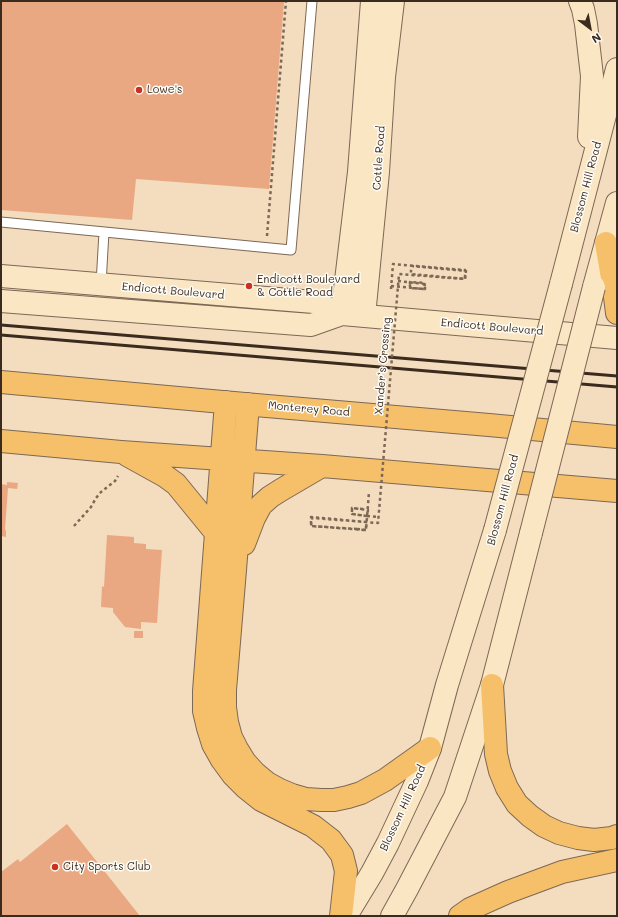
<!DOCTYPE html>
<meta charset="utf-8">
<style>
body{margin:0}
#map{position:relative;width:618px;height:917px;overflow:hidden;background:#f4dcbe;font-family:Mali,sans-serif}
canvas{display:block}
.frame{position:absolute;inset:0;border:2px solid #3b2a1e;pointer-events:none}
.north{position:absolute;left:570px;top:8px;width:40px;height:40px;-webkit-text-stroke:3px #fdfcf7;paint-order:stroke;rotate:148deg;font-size:11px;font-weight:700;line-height:16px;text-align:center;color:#3b2a1e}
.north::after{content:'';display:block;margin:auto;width:14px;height:18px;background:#3b2a1e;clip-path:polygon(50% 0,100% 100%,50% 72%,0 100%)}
</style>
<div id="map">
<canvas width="618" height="917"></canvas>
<div class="frame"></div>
<div class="north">N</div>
</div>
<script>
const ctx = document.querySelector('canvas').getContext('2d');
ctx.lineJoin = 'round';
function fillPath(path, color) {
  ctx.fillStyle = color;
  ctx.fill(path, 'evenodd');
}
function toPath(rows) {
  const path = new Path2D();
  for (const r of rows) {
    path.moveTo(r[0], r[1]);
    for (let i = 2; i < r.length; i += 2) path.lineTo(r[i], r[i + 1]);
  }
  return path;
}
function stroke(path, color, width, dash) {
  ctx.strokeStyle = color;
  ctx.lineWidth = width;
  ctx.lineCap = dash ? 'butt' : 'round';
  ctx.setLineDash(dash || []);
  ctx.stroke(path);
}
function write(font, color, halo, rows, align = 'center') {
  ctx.font = font + ' Mali,sans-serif';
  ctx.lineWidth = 3;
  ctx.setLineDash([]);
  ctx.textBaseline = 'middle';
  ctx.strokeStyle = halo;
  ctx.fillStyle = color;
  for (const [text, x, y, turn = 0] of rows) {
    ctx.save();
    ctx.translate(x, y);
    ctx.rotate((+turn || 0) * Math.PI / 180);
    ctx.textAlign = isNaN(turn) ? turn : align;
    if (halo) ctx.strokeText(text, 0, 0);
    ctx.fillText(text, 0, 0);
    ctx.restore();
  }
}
fillPath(toPath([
 [1,1,278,1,284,2,269,189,136,179,132,220,1,210],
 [7,482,18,483,17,489,8,488,5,529,6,531,6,537,1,536,1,484,7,485],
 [107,535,134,537,134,543,146,544,146,549,162,550,157,623,141,622,141,629,125,627,113,612,113,608,101,607,102,586,104,587],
 [134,631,143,631,143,638,134,638],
 [67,824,140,916,1,916,1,872,18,859,20,862]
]), '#eaa882');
const lane = toPath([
 [1,222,291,250,312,1],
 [101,284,104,232]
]);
const secondary = toPath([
 [580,1,583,9,586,24,592,76,589,137],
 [1,276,314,302,342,314,617,338],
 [561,284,617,69],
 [594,287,617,203],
 [1,301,311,325,342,314],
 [342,314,359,172,372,1],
 [364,316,378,172,384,77,393,1],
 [346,916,372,873,388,843,417,781,430,748,447,685,495,530],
 [392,916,407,889,455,797,492,685,531,533]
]);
const primary = toPath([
 [606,243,614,289,617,313],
 [1,382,267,406,489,425,617,437],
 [226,402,204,691,204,711,208,728,213,744,222,760,233,775,246,788,261,800,313,826,331,840,342,855,346,871,341,916],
 [248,404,235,570,225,690,225,707,227,722,231,737,237,749,245,762,255,773,267,783,280,790,292,795,306,799,321,800,334,800,348,797,361,793,385,780,430,748],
 [1,441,121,452,322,466,617,491],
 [127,455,165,476,176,484,216,533],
 [244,544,254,518,261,505,270,497,281,490,322,466],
 [492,685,496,754,500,771,507,788,517,804,530,816,544,826,559,833,578,838,594,840,612,838,617,836],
 [460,916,470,909,508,892,562,872,617,860]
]);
stroke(lane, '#7c6856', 11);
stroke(secondary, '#7c6856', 24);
stroke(primary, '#7c6856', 24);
stroke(toPath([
 [267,236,286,1],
 [391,286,424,289,425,283,410,282,410,285],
 [391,289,393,264,465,270,465,279,411,274,411,270],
 [367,516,378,517],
 [74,526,91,507,96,498,101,492,115,481,118,476],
 [357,529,366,530,369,492]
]), '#7c6856', 2.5, [3, 3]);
stroke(lane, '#fff', 9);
stroke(secondary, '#fbe6c4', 22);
stroke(primary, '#f6c06b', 22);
stroke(toPath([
 [1,325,617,376],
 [1,335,617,387]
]), '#3b2a1e', 3);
const secondaryBridge = toPath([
 [495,530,561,284],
 [531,533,594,287]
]);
stroke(secondaryBridge, '#7c6856', 24, []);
stroke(toPath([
 [398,281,425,284,425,289,410,288,410,285],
 [363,509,352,508,352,514,367,516,368,510,352,508,352,514,367,516],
 [357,529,311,526,311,517,366,522,366,530,311,526,312,518,378,523,399,274,465,279,466,271,412,266,411,270]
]), '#7c6856', 2.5, [3, 3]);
stroke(secondaryBridge, '#fbe6c4', 22);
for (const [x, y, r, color] of [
 [139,90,4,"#c8321e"],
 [249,286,4,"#c8321e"],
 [55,867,4,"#c8321e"]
]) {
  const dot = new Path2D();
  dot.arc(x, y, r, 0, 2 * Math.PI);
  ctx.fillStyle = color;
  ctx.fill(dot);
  stroke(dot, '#fdfcf7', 1.5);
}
write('11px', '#3b2a1e', '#fdfcf7', [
 ["Lowe's",147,90],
 ["Endicott Boulevard",257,280],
 ["& Cottle Road",257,293],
 ["City Sports Club",63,867]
], 'left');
write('11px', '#3b2a1e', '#fdfcf7', [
 ["Cottle Road",379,158,-86],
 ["Blossom Hill Road",586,187,-75],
 ["Endicott Boulevard",173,291,5],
 ["Endicott Boulevard",492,327,5],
 ["Xander’s Crossing",383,366,-85],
 ["Monterey Road",309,409,5],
 ["Blossom Hill Road",503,500,-75],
 ["Blossom Hill Road",403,808,-65]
]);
</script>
